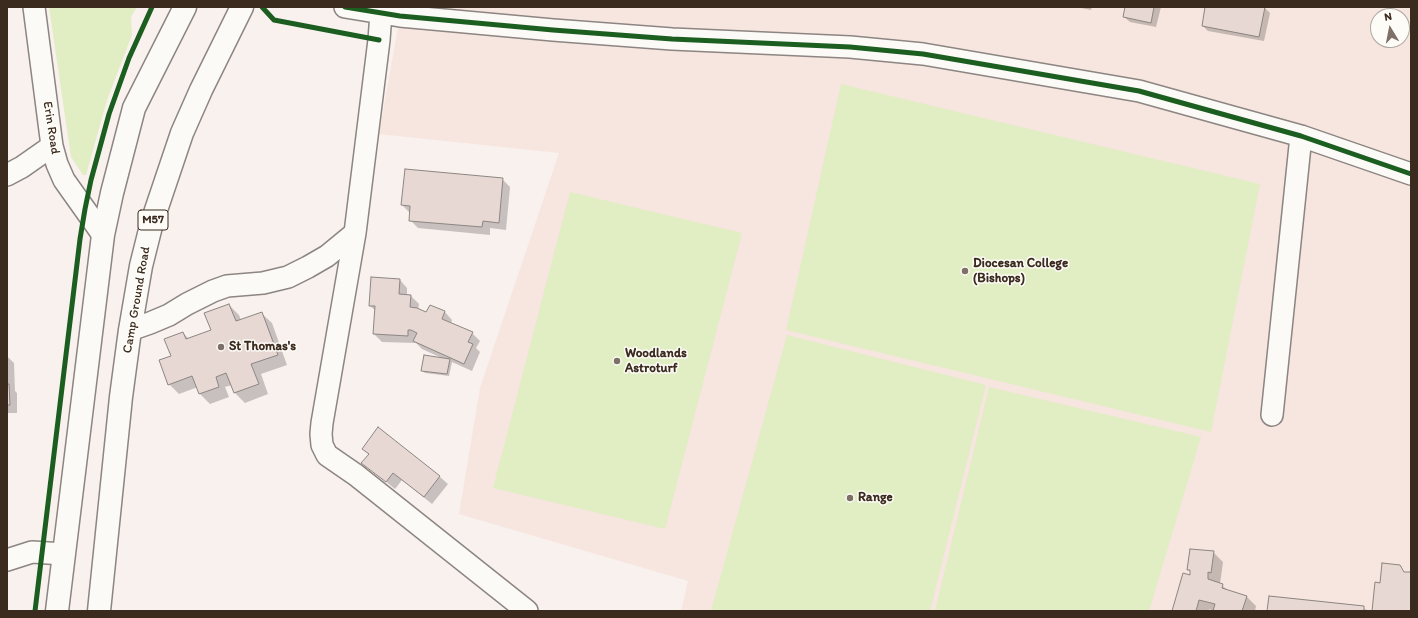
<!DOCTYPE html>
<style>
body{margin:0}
#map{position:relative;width:1418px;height:618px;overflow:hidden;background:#f9f1ee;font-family:Itim,sans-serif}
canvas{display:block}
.frame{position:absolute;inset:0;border:8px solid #3b2a1e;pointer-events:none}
.north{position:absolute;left:1370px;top:8px;width:40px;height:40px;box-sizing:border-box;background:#fdfcf7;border:1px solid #afa8a0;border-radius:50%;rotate:350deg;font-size:11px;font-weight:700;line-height:16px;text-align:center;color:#3b2a1e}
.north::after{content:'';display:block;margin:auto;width:14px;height:18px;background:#7e7067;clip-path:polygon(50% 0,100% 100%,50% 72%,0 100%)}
</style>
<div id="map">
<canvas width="1418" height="618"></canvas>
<div class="frame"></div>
<div class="north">N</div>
</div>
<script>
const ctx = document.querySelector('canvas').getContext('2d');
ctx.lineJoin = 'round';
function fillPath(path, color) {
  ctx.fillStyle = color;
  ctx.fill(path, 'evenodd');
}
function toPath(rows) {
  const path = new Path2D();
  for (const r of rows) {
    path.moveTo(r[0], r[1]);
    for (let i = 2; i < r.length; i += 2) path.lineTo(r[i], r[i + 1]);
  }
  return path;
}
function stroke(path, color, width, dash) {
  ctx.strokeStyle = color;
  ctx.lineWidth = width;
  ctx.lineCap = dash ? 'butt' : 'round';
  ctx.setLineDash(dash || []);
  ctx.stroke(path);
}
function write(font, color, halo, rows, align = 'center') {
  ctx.font = font + ' Itim,sans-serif';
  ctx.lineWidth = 3;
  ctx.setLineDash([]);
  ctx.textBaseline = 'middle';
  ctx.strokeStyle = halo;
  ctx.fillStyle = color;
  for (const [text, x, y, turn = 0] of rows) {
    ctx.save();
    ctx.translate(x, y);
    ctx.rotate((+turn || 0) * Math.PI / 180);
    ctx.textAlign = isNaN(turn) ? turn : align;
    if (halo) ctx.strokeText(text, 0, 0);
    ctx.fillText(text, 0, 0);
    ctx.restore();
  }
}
fillPath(toPath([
 [354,7,1411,7,1411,611,681,611,688,581,459,514,480,388,559,153,379,134,400,16],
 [1378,16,1402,16,1402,40,1378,40]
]), '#f7e5df');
fillPath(toPath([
 [49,7,137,7,131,17,132,35,107,100,86,175,83,175,71,157],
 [841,84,1260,184,1211,432,786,330],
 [570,192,742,233,665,529,493,488],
 [787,335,986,385,930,611,711,611],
 [989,387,1201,437,1149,611,935,611]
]), '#e1edc3');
fillPath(toPath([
 [1076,7,1092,7,1091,10],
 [1126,7,1161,7,1156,27,1130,22,1124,17],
 [1206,7,1264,7,1270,13,1264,41,1208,31,1203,26],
 [502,179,510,187,506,230,490,228,490,235,418,228,410,220,410,213,402,205],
 [400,280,407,288,407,295,411,296,419,304,418,310,427,313,430,306,445,312,452,320,451,324,472,333,480,341,476,348,480,352,472,371,452,362,449,376,425,373,422,370,444,359,422,349,415,342,415,343,382,342,374,334,376,311,370,306],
 [229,305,239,315,241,320,261,313,272,323,287,365,261,374,268,394,245,403,235,393,232,385,225,387,229,397,210,404,200,394,198,387,179,394,169,384,172,356,183,333,189,339,212,331],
 [7,356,14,363,15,391,17,393,17,413,7,413],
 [378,429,440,477,448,484,432,504,402,480,395,489,363,463,369,455,363,448],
 [1213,552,1223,562,1220,584,1229,591,1246,596,1256,606,1255,611,1214,611,1209,609,1209,611,1173,611,1191,577,1191,572,1188,569]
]), '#0003');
const building = toPath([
 [1125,7,1154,7,1151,23,1123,17,1125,7],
 [1205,7,1265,7,1259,37,1202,26,1205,7],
 [405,169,503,178,499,223,483,221,482,227,409,221,410,206,401,205,405,169],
 [371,277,400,279,399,294,411,295,410,307,417,308,426,312,430,305,445,311,442,319,473,332,468,342,473,344,464,364,413,341,417,333,411,330,408,330,408,336,373,334,375,306,369,306,371,277],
 [229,304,236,321,262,312,278,355,251,364,259,384,234,393,226,373,216,377,219,387,199,394,192,376,168,385,159,360,171,356,164,339,183,332,186,339,211,330,204,313,229,304],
 [424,355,450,359,447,374,421,371,424,355],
 [7,370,7,384,9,384,10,405,7,405,7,370],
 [378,427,440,476,424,497,393,473,386,482,361,463,369,454,362,449,378,427],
 [1190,549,1214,551,1211,573,1208,572,1208,579,1223,584,1222,588,1247,596,1242,611,1213,611,1215,604,1199,600,1196,611,1172,611,1183,573,1190,575,1190,570,1187,570,1190,549],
 [1382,563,1400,565,1404,572,1411,572,1411,611,1372,611,1375,582,1380,583,1382,563],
 [1269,596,1364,606,1364,610,1371,611,1267,611,1269,596]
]);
fillPath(building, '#e8d8d4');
stroke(building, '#8c8581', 1);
const minor = toPath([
 [34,7,52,146,57,164,64,180,103,235],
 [345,7,400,16,553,30,672,39,850,47,923,54,1139,91,1301,136,1411,174],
 [381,13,379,40,355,233,322,423,321,434,322,445,327,455,356,475,527,611],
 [7,175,22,167,52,146],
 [130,330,150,323,169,315,187,304,213,291,227,286,263,283,288,277,308,267,327,256,355,233],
 [1272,415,1301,136],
 [7,560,32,552,64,554]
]);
const major = toPath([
 [57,611,103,235,112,193,134,108,185,7],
 [99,611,121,397,130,330,141,266,152,222,182,133,201,90,242,7]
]);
stroke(minor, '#8c8581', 24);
stroke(major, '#8c8581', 25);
stroke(minor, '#fbfaf7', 21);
stroke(major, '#fbfaf7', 22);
stroke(toPath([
 [262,7,274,20,379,40],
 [345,7,400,16,553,30,672,39,850,47,923,54,1139,91,1301,136,1411,174],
 [35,611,80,239,85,209,91,180,109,114,129,58,152,7]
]), '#1b5e20', 5);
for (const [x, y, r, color] of [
 [965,271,4,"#7e7067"],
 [221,347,4,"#7e7067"],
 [617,361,4,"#7e7067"],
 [850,498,4,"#7e7067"]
]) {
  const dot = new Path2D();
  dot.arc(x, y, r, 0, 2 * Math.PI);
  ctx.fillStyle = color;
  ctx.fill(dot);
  stroke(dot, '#fdfcf7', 1.5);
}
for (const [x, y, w] of [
 [153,220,30]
]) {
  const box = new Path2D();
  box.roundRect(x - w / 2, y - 10, w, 20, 3);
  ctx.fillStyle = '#fdfcf7';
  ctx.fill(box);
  stroke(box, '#3b2a1e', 1);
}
write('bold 12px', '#3b2a1e', null, [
 ["M57",153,220]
]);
write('13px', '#3b2a1e', '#fdfcf7', [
 ["Erin Road",51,128,81],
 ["Camp Ground Road",137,300,-80]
]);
write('bold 13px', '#3b2a1e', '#fdfcf7', [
 ["Diocesan College",973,264],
 ["(Bishops)",973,279],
 ["St Thomas's",229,347],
 ["Woodlands",625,354],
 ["Astroturf",625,369],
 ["Range",858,498]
], 'left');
</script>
